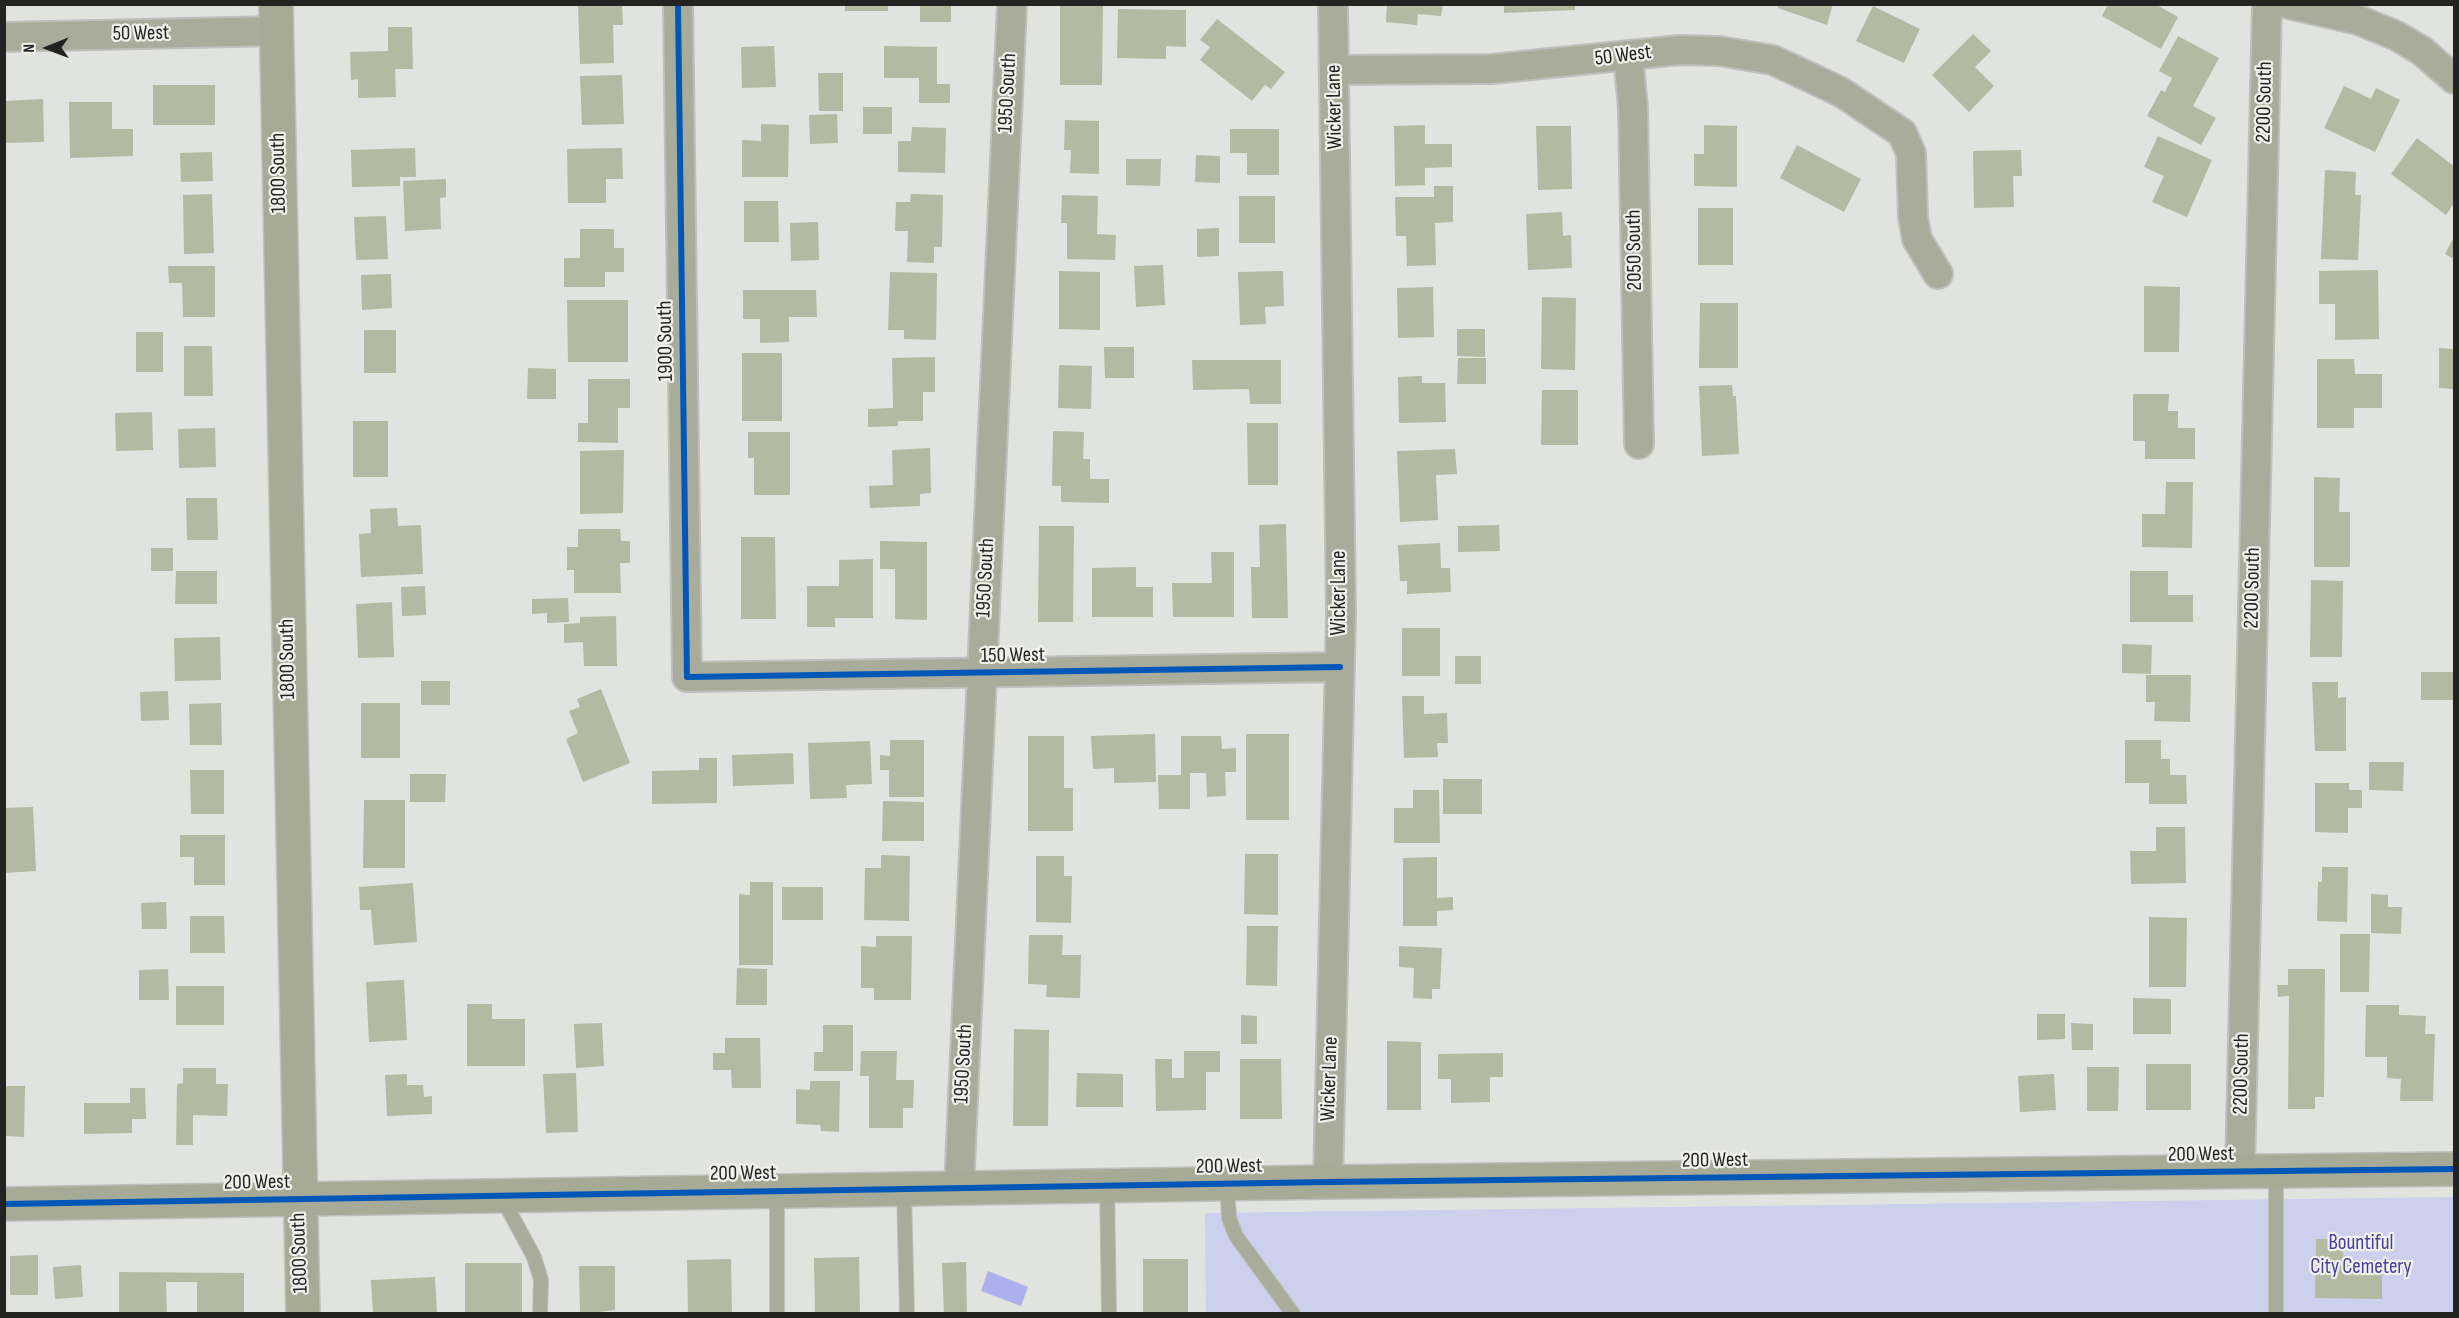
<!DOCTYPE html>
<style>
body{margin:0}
#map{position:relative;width:2459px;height:1318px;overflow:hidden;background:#e1e3de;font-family:"Sofia Sans Condensed",sans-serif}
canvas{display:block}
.frame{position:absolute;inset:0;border:6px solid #232421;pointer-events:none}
.north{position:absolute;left:18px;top:18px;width:60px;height:60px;-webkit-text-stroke:4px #f0f1ea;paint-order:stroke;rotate:269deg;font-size:16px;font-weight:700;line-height:24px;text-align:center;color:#232421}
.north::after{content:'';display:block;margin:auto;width:21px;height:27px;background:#232421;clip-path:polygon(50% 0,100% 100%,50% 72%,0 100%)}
</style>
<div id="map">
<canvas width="2459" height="1318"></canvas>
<div class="frame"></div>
<div class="north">N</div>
</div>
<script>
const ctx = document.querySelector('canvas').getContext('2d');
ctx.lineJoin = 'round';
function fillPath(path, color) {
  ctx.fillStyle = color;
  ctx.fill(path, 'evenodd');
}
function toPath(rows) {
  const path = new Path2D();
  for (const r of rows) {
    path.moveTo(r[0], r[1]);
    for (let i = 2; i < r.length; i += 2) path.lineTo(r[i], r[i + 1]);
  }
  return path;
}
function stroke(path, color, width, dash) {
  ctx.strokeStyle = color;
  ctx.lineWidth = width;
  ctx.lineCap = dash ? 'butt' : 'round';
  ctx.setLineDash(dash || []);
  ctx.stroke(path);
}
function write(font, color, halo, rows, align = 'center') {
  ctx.font = font + ' "Sofia Sans Condensed",sans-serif';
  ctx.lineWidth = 4.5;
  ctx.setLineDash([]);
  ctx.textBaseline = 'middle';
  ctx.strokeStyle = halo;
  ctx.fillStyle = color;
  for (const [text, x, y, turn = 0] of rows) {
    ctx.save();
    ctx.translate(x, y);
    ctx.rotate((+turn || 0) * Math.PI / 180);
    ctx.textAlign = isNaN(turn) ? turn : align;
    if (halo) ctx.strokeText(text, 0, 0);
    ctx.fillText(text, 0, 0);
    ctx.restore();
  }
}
fillPath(toPath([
 [2454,1197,2454,1313,1206,1313,1205,1213]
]), '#ccd0ed');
fillPath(toPath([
 [988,1271,1028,1287,1021,1306,981,1291]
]), '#acb0ed');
fillPath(toPath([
 [845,4,888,4,888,11,845,11],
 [920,4,951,4,951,22,920,22],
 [1060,4,1103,4,1102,85,1060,85],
 [1387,4,1443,4,1441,16,1418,14,1417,25,1386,22],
 [1504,4,1575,4,1575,10,1504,13],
 [1779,4,1833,4,1827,25,1778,8],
 [2108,4,2155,4,2178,17,2161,49,2102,16],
 [578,5,622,5,623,25,613,25,614,63,580,64],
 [1873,6,1920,29,1904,63,1856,41],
 [1118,9,1186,10,1186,47,1166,46,1166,59,1117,58],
 [1217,19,1285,72,1271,89,1265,85,1252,101,1200,60,1210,47,1200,40],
 [388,27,412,27,413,69,395,69,396,97,358,98,358,79,351,80,350,52,388,51],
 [1973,34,1991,51,1975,67,1994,86,1969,112,1932,75],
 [2178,36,2219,58,2193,106,2216,118,2201,145,2147,116,2161,90,2165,92,2172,78,2159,71],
 [774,46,776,87,742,88,741,47],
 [884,46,937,47,937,84,950,84,950,103,919,103,919,78,884,78],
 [818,73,843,73,843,111,819,111],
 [622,75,624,124,582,125,580,76],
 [153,85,215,85,215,125,153,125],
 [2344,86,2371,99,2376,88,2400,100,2375,152,2324,128],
 [43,99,44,142,4,143,4,101],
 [69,102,112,102,112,129,133,129,133,156,70,158],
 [863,107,892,107,892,134,863,134],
 [837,114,838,143,810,144,809,115],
 [1065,120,1099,121,1099,174,1070,173,1071,150,1064,150],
 [761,124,789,125,788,177,742,177,742,140,761,141],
 [1425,125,1425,144,1452,144,1452,167,1425,168,1425,185,1395,186,1394,126],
 [1704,125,1737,126,1737,187,1694,186,1694,154,1704,154],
 [1536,126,1571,126,1572,189,1538,190],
 [912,127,946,128,945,173,898,172,898,141,911,141],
 [1230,129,1279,129,1279,175,1247,175,1247,153,1230,153],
 [2158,136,2212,160,2187,217,2152,202,2164,176,2144,167],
 [2417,138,2454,166,2454,203,2446,215,2391,174],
 [1797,145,1861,179,1844,212,1780,178],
 [415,148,416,177,400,177,400,186,352,187,351,150],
 [622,148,623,179,606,179,606,203,568,203,567,149],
 [2021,150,2022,176,2013,176,2014,207,1974,208,1973,151],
 [212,152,213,181,181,182,180,153],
 [1196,155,1220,156,1220,183,1195,182],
 [1126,159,1161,159,1160,186,1126,185],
 [2325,170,2356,172,2355,195,2361,195,2358,260,2321,259],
 [446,179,446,197,440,198,441,229,405,231,403,181],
 [1434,186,1453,186,1453,222,1435,223,1436,265,1407,266,1406,236,1396,236,1395,197,1434,197],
 [212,194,214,253,184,254,183,195],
 [911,194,943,195,942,247,934,247,934,263,907,262,908,231,895,231,896,202,910,202],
 [1062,195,1098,196,1097,234,1116,235,1115,260,1067,259,1067,223,1061,223],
 [1239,196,1275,196,1275,243,1239,243],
 [744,201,778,201,779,242,744,242],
 [1698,208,1733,208,1733,265,1698,265],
 [1562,212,1563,236,1571,235,1572,268,1528,270,1526,214],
 [386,216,388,259,356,260,354,217],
 [818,222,819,260,791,261,790,223],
 [1219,228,1219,256,1197,257,1197,229],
 [580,229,614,229,614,248,624,248,624,272,605,272,605,287,564,287,564,258,580,258],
 [2454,237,2454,259,2445,254],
 [1163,265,1165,305,1136,307,1134,266],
 [168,266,215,266,215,317,183,317,182,283,169,283],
 [2378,270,2379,339,2335,340,2335,304,2319,304,2319,271],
 [1059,271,1100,272,1100,330,1059,329],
 [1283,271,1284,306,1265,307,1266,324,1240,325,1238,272],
 [890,272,937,273,936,340,904,339,904,330,888,330],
 [391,274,392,308,362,310,361,275],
 [2144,286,2180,287,2179,352,2144,352],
 [1433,287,1434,337,1398,338,1397,288],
 [743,290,816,290,817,317,789,317,789,342,760,343,760,319,743,319],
 [1542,297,1576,298,1575,370,1541,369],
 [567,300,628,300,628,362,568,362],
 [1700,303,1738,303,1738,368,1699,368],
 [1457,329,1485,329,1485,357,1457,356],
 [364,330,396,330,396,373,364,373],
 [136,332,163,332,163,372,136,372],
 [184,346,212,346,213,396,184,396],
 [1104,347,1134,347,1134,378,1105,378],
 [2439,348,2454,349,2454,389,2439,388],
 [742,353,782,353,782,421,742,421],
 [935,357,935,392,923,392,923,421,898,421,898,426,868,427,868,409,893,408,892,358],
 [1458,358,1486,358,1486,384,1457,384],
 [2317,359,2354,359,2355,374,2382,374,2382,408,2354,408,2354,428,2317,428],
 [1192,360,1281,360,1281,404,1250,404,1249,389,1193,390],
 [1059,365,1092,366,1091,409,1058,408],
 [528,368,556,369,556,399,527,399],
 [1422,376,1422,383,1445,383,1446,422,1399,423,1398,377],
 [588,379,630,379,630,408,618,408,618,443,578,442,578,423,588,423],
 [1732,385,1733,396,1736,396,1739,454,1702,456,1699,386],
 [1542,390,1578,390,1578,445,1541,445],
 [2133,394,2169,394,2168,411,2178,411,2178,428,2195,428,2195,459,2145,459,2145,441,2133,441],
 [152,412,153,450,116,451,115,413],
 [353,421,388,421,388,477,353,477],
 [1247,423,1278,423,1278,485,1248,485],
 [215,428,216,467,179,468,178,429],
 [1053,431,1084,432,1083,459,1090,459,1090,479,1109,479,1109,503,1061,502,1061,486,1052,486],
 [748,432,790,432,790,495,754,495,754,458,748,458],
 [930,448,931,493,920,494,920,506,870,508,869,486,893,485,892,450],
 [1455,449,1457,474,1436,475,1438,520,1400,522,1397,451],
 [624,450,623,513,580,514,580,451],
 [2314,477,2340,478,2339,512,2350,512,2350,567,2314,567],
 [2166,482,2193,482,2192,548,2142,547,2142,514,2165,514],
 [186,498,217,498,218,540,187,540],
 [397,508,398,526,421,525,423,574,361,577,359,534,371,533,370,509],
 [1286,524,1288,618,1252,618,1251,567,1260,567,1259,525],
 [1499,525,1500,551,1458,552,1458,526],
 [1039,526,1074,526,1073,622,1038,622],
 [578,529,620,529,621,541,630,541,630,563,620,563,621,593,574,593,574,570,567,570,567,547,578,547],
 [741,537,775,537,776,619,741,619],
 [880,541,927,542,927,620,895,619,895,569,880,569],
 [1440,543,1441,568,1450,568,1451,592,1407,594,1407,581,1400,581,1398,545],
 [151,548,173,548,173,571,151,571],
 [1211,552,1234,552,1234,617,1173,617,1172,583,1212,583],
 [873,559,873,618,835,618,835,627,807,627,807,586,839,586,839,560],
 [1136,567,1136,587,1153,587,1153,617,1092,617,1092,568],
 [176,571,217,571,217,604,175,604],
 [2130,571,2168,571,2168,595,2193,595,2193,622,2130,622],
 [2311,580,2343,581,2342,657,2310,657],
 [425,586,426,615,402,616,401,587],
 [568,598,569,622,547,623,547,613,532,614,532,599],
 [392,602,394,657,358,658,356,604],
 [616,616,617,666,584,666,583,642,564,643,564,624,580,623,580,617],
 [1402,628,1440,628,1440,676,1402,676],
 [220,637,221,680,175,681,174,638],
 [2122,644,2152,645,2151,674,2122,673],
 [1455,656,1481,656,1481,684,1455,684],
 [2421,672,2454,672,2454,700,2421,700],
 [2146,675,2191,675,2190,722,2154,721,2155,702,2146,702],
 [421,681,450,681,450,705,421,705],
 [2312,682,2338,682,2338,698,2346,697,2346,751,2315,751],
 [601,689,630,763,583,782,566,739,578,733,569,711,580,707,577,699],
 [168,691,169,720,141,721,140,692],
 [1402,696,1424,696,1424,714,1447,713,1448,743,1437,743,1438,757,1404,758],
 [221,703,222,745,190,745,189,704],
 [361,703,400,703,400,758,361,758],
 [1155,734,1156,782,1114,783,1114,768,1093,769,1091,736],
 [1246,734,1289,734,1289,820,1246,820],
 [1028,736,1064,736,1064,788,1073,788,1073,831,1028,831],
 [1181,736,1221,736,1222,749,1236,748,1236,772,1225,772,1226,796,1207,797,1206,773,1190,773,1190,809,1159,809,1158,775,1181,775],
 [890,740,924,740,924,797,889,797,889,770,880,770,880,755,890,756],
 [2125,740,2161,740,2161,759,2170,759,2170,775,2186,775,2187,804,2149,804,2149,783,2125,783],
 [870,741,872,784,846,785,847,798,810,799,808,743],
 [793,753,794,784,733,786,732,755],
 [699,758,717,758,717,803,652,804,652,771,699,770],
 [2369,762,2404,762,2403,791,2369,790],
 [190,770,224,770,224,814,191,814],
 [410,774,446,774,445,802,410,802],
 [1443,779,1482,779,1482,814,1443,814],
 [2315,783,2349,783,2349,790,2362,790,2362,808,2348,808,2348,833,2315,832],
 [1413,790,1439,790,1440,843,1394,843,1394,808,1413,808],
 [364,800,405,800,405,868,363,868],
 [883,801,924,802,924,841,882,841],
 [33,807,36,871,4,873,5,808],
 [2156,827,2185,827,2186,883,2131,884,2130,851,2156,851],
 [180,835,225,835,225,885,194,885,194,857,180,857],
 [1245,854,1278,854,1278,915,1244,914],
 [881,855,910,856,909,921,864,920,865,868,881,868],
 [1036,856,1064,856,1064,876,1072,876,1071,923,1036,922],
 [1437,857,1437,898,1453,897,1453,910,1437,911,1437,926,1403,926,1403,858],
 [2322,867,2348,867,2347,922,2317,921,2318,882,2322,882],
 [750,882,773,882,773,965,739,965,739,894,750,895],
 [413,883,417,942,374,945,371,910,360,910,359,887],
 [782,887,823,887,823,920,782,920],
 [2371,894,2388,895,2388,907,2402,907,2401,934,2371,933],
 [166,902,167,929,142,929,141,903],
 [190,916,224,916,225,953,190,953],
 [2149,917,2187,918,2186,987,2149,987],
 [1247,926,1278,926,1277,986,1246,985],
 [2340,934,2370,934,2369,992,2340,992],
 [1029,935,1063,935,1062,955,1081,955,1080,998,1046,997,1047,985,1028,984],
 [876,936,912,936,911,1000,874,1000,874,988,861,988,861,946,876,947],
 [1399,946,1442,948,1440,989,1432,989,1432,999,1413,998,1414,968,1399,967],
 [737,968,767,969,767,1005,736,1005],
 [168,969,169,1000,139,1000,139,970],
 [2288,969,2325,969,2324,1097,2315,1097,2315,1109,2288,1109,2289,996,2278,997,2277,985,2288,985],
 [404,980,407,1040,369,1042,366,982],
 [176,986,224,986,224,1025,176,1025],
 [2133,998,2171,999,2171,1034,2133,1034],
 [467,1004,492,1004,492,1019,525,1019,525,1066,467,1066],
 [2366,1005,2399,1005,2399,1015,2426,1016,2425,1034,2435,1034,2433,1101,2400,1101,2401,1079,2387,1078,2387,1057,2365,1057],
 [2037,1014,2065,1014,2065,1039,2037,1040],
 [1241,1015,1257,1016,1257,1044,1241,1044],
 [602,1023,604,1066,576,1068,574,1024],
 [2071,1023,2093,1024,2093,1050,2072,1050],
 [823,1025,853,1025,853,1071,814,1071,814,1052,823,1052],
 [1014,1029,1049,1030,1048,1126,1013,1126],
 [725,1038,760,1038,761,1088,732,1088,731,1070,713,1070,713,1053,725,1053],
 [1387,1041,1421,1042,1421,1110,1387,1110],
 [861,1051,897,1051,896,1080,914,1080,913,1108,903,1108,903,1128,869,1128,869,1076,860,1076],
 [1184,1051,1220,1051,1220,1072,1206,1072,1206,1110,1156,1111,1155,1059,1172,1059,1172,1078,1184,1078],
 [1503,1053,1503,1077,1490,1077,1490,1102,1451,1103,1451,1079,1438,1079,1438,1054],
 [1240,1059,1281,1059,1282,1119,1240,1119],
 [2146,1064,2191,1064,2191,1110,2146,1110],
 [2087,1067,2119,1067,2118,1111,2087,1111],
 [183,1068,216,1068,216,1084,228,1084,227,1116,193,1115,193,1145,176,1145,177,1084,183,1083],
 [576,1073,578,1132,546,1133,543,1074],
 [1077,1073,1123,1074,1123,1107,1076,1107],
 [407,1074,407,1085,423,1085,424,1097,432,1096,432,1114,387,1116,385,1075],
 [2054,1074,2056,1110,2020,1112,2018,1076],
 [810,1081,840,1081,839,1132,821,1131,820,1125,796,1124,796,1089,810,1090],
 [4,1086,25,1086,24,1137,4,1136],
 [130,1088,145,1088,146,1119,132,1119,132,1133,84,1134,84,1103,130,1103],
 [2316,1239,2343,1239,2343,1260,2382,1260,2382,1299,2315,1298],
 [38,1255,38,1295,10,1295,10,1256],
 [859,1257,860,1314,815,1314,814,1258],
 [731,1259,732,1314,688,1314,687,1260],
 [1143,1259,1188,1259,1188,1314,1143,1314],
 [966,1262,967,1314,944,1314,942,1263],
 [465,1263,522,1263,522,1314,465,1314],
 [81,1265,83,1297,55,1299,53,1267],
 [579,1266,615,1266,615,1310,580,1314],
 [119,1272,244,1273,244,1314,197,1314,197,1282,166,1282,167,1314,119,1314],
 [435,1277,437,1314,373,1314,371,1280]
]), '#b4b9a3');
const lane = toPath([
 [2276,1172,2276,1314],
 [1227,1184,1229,1218,1236,1236,1293,1314],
 [1107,1185,1109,1314],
 [777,1190,777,1314],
 [904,1190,907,1314],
 [501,1196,534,1257,541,1280,540,1314]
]);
const street = toPath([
 [678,4,687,677,1340,667],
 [2288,4,2358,20,2397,36,2422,51,2454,79],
 [4,37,277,31],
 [1628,55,1633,108,1639,444],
 [1334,70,1491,69,1680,50,1719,51,1773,60,1841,92,1902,133,1911,153,1913,217,1917,239,1938,274],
 [2240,1171,2267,4],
 [1328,1182,1341,614,1333,4],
 [959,1188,1012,4]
]);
const secondary = toPath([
 [276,4,303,1314],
 [4,1204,1328,1182,2454,1169]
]);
stroke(lane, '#bfc0bd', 16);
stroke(street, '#bfc0bd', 32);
stroke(secondary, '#bfc0bd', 36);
stroke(lane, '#a9ac9b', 14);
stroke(street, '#a9ac9b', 28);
stroke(secondary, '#a6aa97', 33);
stroke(toPath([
 [678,4,687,677,1340,667],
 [4,1204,1328,1182,2454,1169]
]), '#0057b8', 6);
write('21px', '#232421', '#f0f1ea', [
 ["50 West",141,34,-1],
 ["50 West",1623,56,-7],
 ["1950 South",1008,93,-87],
 ["2200 South",2265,102,-89],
 ["Wicker Lane",1335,107,-91],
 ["1800 South",279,173,-91],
 ["2050 South",1635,250,-91],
 ["1900 South",666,341,-91],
 ["1950 South",986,578,-87],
 ["2200 South",2253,588,-89],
 ["Wicker Lane",1340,593,-90],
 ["150 West",1013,656,-1],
 ["1800 South",288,659,-91],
 ["1950 South",964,1064,-87],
 ["2200 South",2242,1074,-89],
 ["Wicker Lane",1330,1079,-88],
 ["200 West",2201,1155,-1],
 ["200 West",1715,1161,-1],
 ["200 West",1229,1167,-1],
 ["200 West",743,1174,-1],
 ["200 West",257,1183,-1],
 ["1800 South",300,1253,-92]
]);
write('21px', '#433ca2', '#f0f1ea', [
 ["Bountiful",2361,1244],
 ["City Cemetery",2361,1268]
]);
</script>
